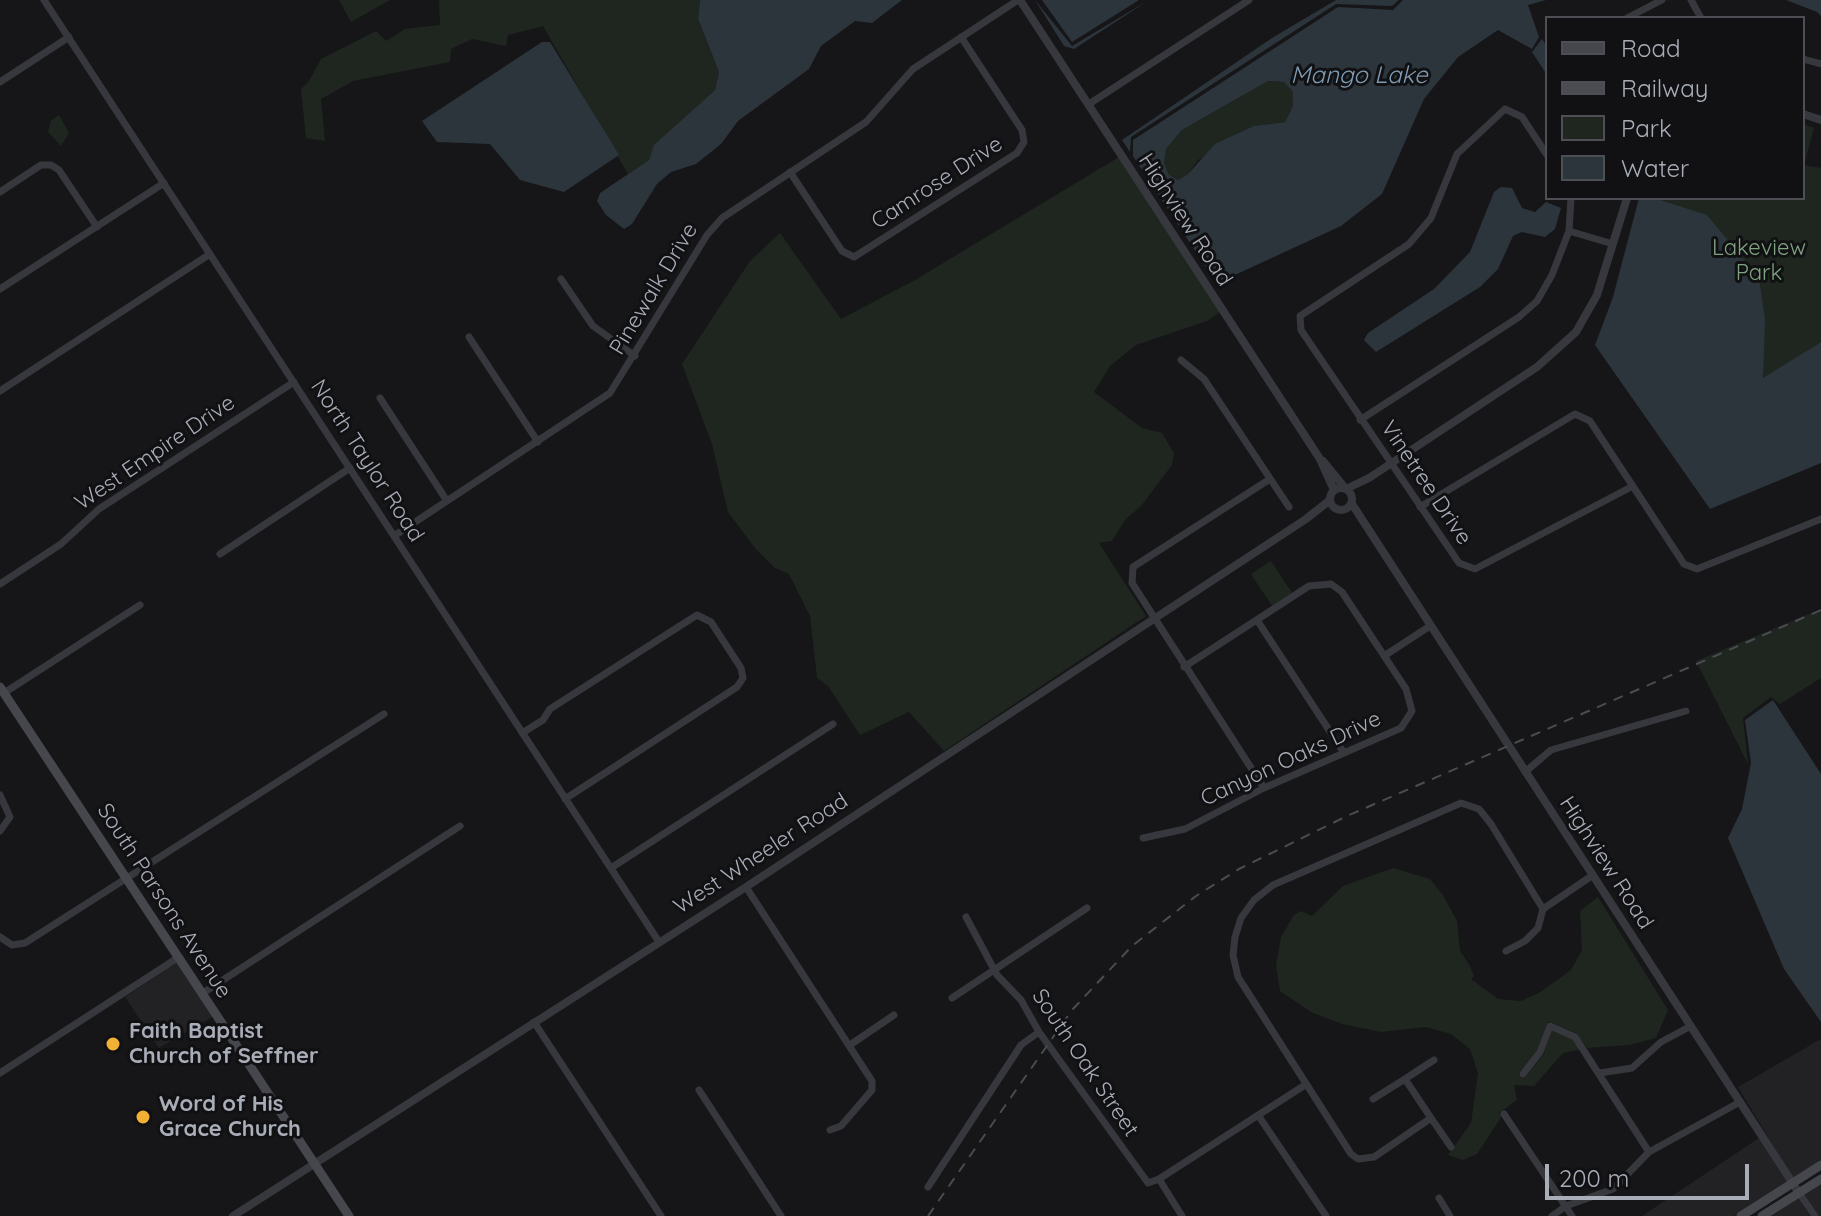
<!DOCTYPE html>
<style>
body{margin:0}
#map{position:relative;width:1821px;height:1216px;overflow:hidden;background:#161618;font-family:Quicksand,sans-serif}
canvas{display:block}
.legend{position:absolute;left:1545px;top:16px;width:260px;height:184px;box-sizing:border-box;background:#111113;border:2px solid #4d4f55;margin:0;padding:10px 14px;list-style:none;font-size:24px;color:#a8adb8}
.legend li{display:flex;align-items:center;gap:16px;height:40px}
.legend b{width:40px;border:2px solid #4d4f55}
.scale{position:absolute;left:1545px;top:1164px;width:204px;height:36px;box-sizing:border-box;border:4px solid #a8adb8;border-top:0;padding-left:10px;font-size:24px;line-height:28px;white-space:nowrap;color:#a8adb8;-webkit-text-stroke:6px #111113;paint-order:stroke}
</style>
<div id="map">
<canvas width="1821" height="1216"></canvas>
<ul class="legend">
<li><b style="height:10px;background:#45474d"></b>Road</li>
<li><b style="height:10px;background:#4a4c52"></b>Railway</li>
<li><b style="height:22px;background:#1e261f"></b>Park</li>
<li><b style="height:22px;background:#2c353c"></b>Water</li>
</ul>
<div class="scale">200 m</div>
</div>
<script>
const ctx = document.querySelector('canvas').getContext('2d');
ctx.lineJoin = 'round';
function fillPath(path, color) {
  ctx.fillStyle = color;
  ctx.fill(path, 'evenodd');
}
function toPath(rows) {
  const path = new Path2D();
  for (const r of rows) {
    if (r.length === 3) {
      path.moveTo(r[0] + r[2], r[1]);
      path.arc(r[0], r[1], r[2], 0, 2 * Math.PI);
      continue;
    }
    path.moveTo(r[0], r[1]);
    for (let i = 2; i < r.length; i += 2) path.lineTo(r[i], r[i + 1]);
  }
  return path;
}
function stroke(path, color, width, dash) {
  ctx.strokeStyle = color;
  ctx.lineWidth = width;
  ctx.lineCap = dash ? 'butt' : 'round';
  ctx.setLineDash(dash || []);
  ctx.stroke(path);
}
function write(font, color, halo, rows, align = 'center') {
  ctx.font = font + ' Quicksand,sans-serif';
  ctx.lineWidth = 6;
  ctx.setLineDash([]);
  ctx.textBaseline = 'middle';
  ctx.strokeStyle = halo;
  ctx.fillStyle = color;
  for (const [text, x, y, turn = 0] of rows) {
    ctx.save();
    ctx.translate(x, y);
    ctx.rotate((+turn || 0) * Math.PI / 180);
    ctx.textAlign = isNaN(turn) ? turn : align;
    if (halo) ctx.strokeText(text, 0, 0);
    ctx.fillText(text, 0, 0);
    ctx.restore();
  }
}
fillPath(toPath([
 [178,962,214,1016,159,1048,125,997],
 [1821,1039,1821,1160,1793,1179,1738,1087],
 [1759,1138,1787,1182,1734,1216,1642,1216],
 [1821,1184,1821,1216,1819,1216,1804,1194],
 [1798,1198,1810,1216,1769,1216]
]), '#222225');
fillPath(toPath([
 [339,0,390,0,351,22],
 [439,0,700,0,698,20,719,72,715,90,655,145,649,160,628,174,543,26,508,35,506,46,472,39,451,49,450,62,353,81,321,99,325,141,306,138,301,89,309,81,321,59,376,31,386,41,405,29,440,25],
 [1268,81,1284,82,1293,92,1293,106,1285,122,1267,124,1198,160,1188,174,1178,180,1169,176,1164,163,1166,149,1182,130],
 [59,115,69,133,61,146,48,132,51,120],
 [1803,124,1814,128,1804,165,1821,168,1821,342,1763,379,1643,198,1803,198],
 [1119,157,1220,312,1207,321,1136,345,1110,366,1094,392,1142,428,1162,433,1174,453,1172,465,1141,506,1125,520,1112,541,1099,543,1146,616,944,751,909,712,860,735,828,686,817,678,810,616,789,574,775,568,755,548,728,512,712,444,682,364,750,261,780,233,841,319,915,280],
 [1271,561,1292,593,1272,606,1251,574],
 [1821,609,1821,678,1780,704,1771,697,1743,718,1748,764,1696,661],
 [1393,868,1430,879,1443,895,1457,921,1460,951,1469,964,1474,976,1471,979,1498,999,1521,1001,1539,993,1571,970,1582,950,1580,911,1598,897,1668,1010,1656,1038,1630,1045,1587,1048,1576,1033,1548,1021,1537,1050,1518,1074,1524,1079,1543,1055,1552,1031,1573,1040,1580,1050,1563,1053,1534,1086,1514,1085,1517,1100,1499,1113,1502,1116,1477,1154,1463,1160,1448,1155,1471,1123,1478,1073,1470,1049,1451,1034,1426,1027,1381,1032,1342,1024,1311,1012,1280,991,1276,965,1281,937,1294,915,1301,911,1312,916,1343,886]
]), '#1e261f');
fillPath(toPath([
 [700,0,902,0,872,23,855,21,821,46,809,69,738,121,721,144,696,164,671,172,657,184,632,224,624,229,606,215,597,201,600,193,649,160,654,145,715,90,719,72,698,19],
 [1035,0,1072,46,1149,0,1074,49,1064,46],
 [1042,0,1139,0,1072,42],
 [1336,0,1399,0,1392,6,1336,4,1131,137,1130,152,1122,140,1272,38],
 [1403,0,1546,0,1528,5,1539,37,1532,49,1498,30,1458,57,1424,99,1382,194,1341,226,1224,280,1213,278,1133,156,1133,140,1338,7,1393,10],
 [1268,81,1284,82,1293,92,1293,106,1285,122,1254,126,1215,144,1188,174,1178,180,1169,175,1164,163,1166,149,1182,130],
 [1786,0,1821,0,1821,16,1817,12],
 [1542,39,1547,47,1547,75,1532,52],
 [542,42,550,42,619,155,564,192,520,180,490,144,437,142,422,121],
 [1501,187,1512,188,1522,208,1535,212,1546,202,1561,208,1555,229,1545,237,1522,232,1513,236,1498,269,1480,287,1376,352,1364,340,1368,333,1434,289,1470,252,1494,192],
 [1639,198,1654,198,1707,215,1759,278,1765,320,1763,378,1821,342,1821,463,1710,509,1595,345,1613,297],
 [1773,700,1821,774,1821,1022,1784,969,1728,838,1742,809,1751,763,1745,720]
]), '#2c353c');
stroke(toPath([
 [44,0,659,942],
 [1691,0,1701,18],
 [1627,18,1662,0],
 [1803,59,1821,64],
 [0,82,69,37],
 [1089,104,1249,0],
 [1547,155,1522,117,1505,109,1457,154,1431,218,1409,244,1300,316,1301,330,1459,563,1475,569,1633,486],
 [790,172,842,251,854,257,1017,153,1024,142,1022,130,961,37],
 [0,192,41,165,51,165,59,170,97,227],
 [1569,231,1613,244],
 [561,279,593,326,635,356],
 [0,289,164,183],
 [469,337,538,442],
 [1181,360,1204,379,1289,507],
 [0,391,210,254],
 [380,398,447,501],
 [1360,420,1519,317,1537,301,1552,275,1569,231,1571,198],
 [1420,507,1575,414,1590,421,1684,564,1697,569,1821,519],
 [394,536,610,393,707,235,722,218,866,122,913,69,1018,0],
 [220,554,350,468],
 [0,584,61,544,99,509,294,382],
 [1257,620,1344,753],
 [1384,656,1430,626],
 [4,693,140,605],
 [522,733,543,720,550,709,697,615,711,622,741,668,743,678,737,687,565,799],
 [1525,772,1551,750,1686,711],
 [1264,788,1132,583,1133,567,1270,479],
 [0,795,10,817,0,831],
 [1143,838,1185,829,1264,788,1401,728,1412,711,1406,689,1342,592,1331,584,1309,586,1184,667],
 [611,868,833,724],
 [746,887,872,1081,872,1090,841,1126,830,1130],
 [966,917,997,975,1021,1000,1039,1032,1148,1183,1159,1179,1305,1085],
 [0,937,12,945,25,943,384,714],
 [1506,951,1525,941,1538,928,1543,909,1593,875],
 [203,993,460,826],
 [952,998,1087,908],
 [534,1022,661,1216],
 [850,1045,894,1015],
 [0,1073,179,957],
 [1600,1073,1632,1068,1661,1042,1691,1026],
 [1523,1074,1540,1052,1550,1026,1575,1037,1649,1152],
 [1405,1079,1434,1060],
 [699,1090,781,1216],
 [1373,1099,1405,1079,1431,1118,1374,1157,1358,1159,1351,1154,1238,977,1233,955,1235,937,1241,918,1254,900,1273,885,1461,803,1479,809,1491,824,1543,909],
 [1504,1114,1572,1216],
 [1258,1115,1326,1216],
 [1431,1118,1451,1147],
 [1159,1179,1182,1216],
 [928,1187,1021,1045,1039,1032],
 [1799,1193,1815,1216],
 [1439,1198,1450,1216],
 [1552,1216,1566,1206,1613,1189,1649,1152,1740,1102]
]), '#37383d', 7);
stroke(toPath([
 [1020,0,1320,459,1334,490],
 [1803,114,1821,120],
 [1323,461,1345,488],
 [1341,499,11],
 [1346,489,1369,478,1537,367,1576,332,1597,295,1627,198],
 [1352,504,1799,1193],
 [233,1216,746,887,1306,519,1330,500]
]), '#37383d', 8);
stroke(toPath([
 [0,687,349,1216],
 [1741,1216,1821,1165],
 [1762,1216,1821,1179]
]), '#45474d', 9);
stroke(toPath([
 [928,1216,1072,1010,1132,946,1196,896,1239,869,1347,816,1821,610]
]), '#4a4c52', 2, [10, 8]);
for (const [x, y, r, color] of [
 [113,1044,8,"#f2b134"],
 [143,1117,8,"#f2b134"]
]) {
  const dot = new Path2D();
  dot.arc(x, y, r, 0, 2 * Math.PI);
  ctx.fillStyle = color;
  ctx.fill(dot);
  stroke(dot, '#111113', 3);
}
write('22px', '#a8adb8', '#111113', [
 ["Camrose Drive",937,183,-33],
 ["Highview Road",1185,220,57],
 ["Pinewalk Drive",654,289,-59],
 ["West Empire Drive",155,453,-34],
 ["North Taylor Road",367,461,57],
 ["Vinetree Drive",1426,483,56],
 ["Canyon Oaks Drive",1291,759,-25],
 ["West Wheeler Road",761,854,-33],
 ["Highview Road",1606,863,57],
 ["South Parsons Avenue",164,901,57],
 ["South Oak Street",1085,1063,56]
]);
write('22px', '#7fa381', '#111113', [
 ["Lakeview",1759,248],
 ["Park",1759,273]
]);
write('bold 22px', '#a8adb8', '#111113', [
 ["Faith Baptist",129,1031],
 ["Church of Seffner",129,1056],
 ["Word of His",159,1104],
 ["Grace Church",159,1129]
], 'left');
write('italic 24px', '#7f9bb3', '#111113', [
 ["Mango Lake",1359,76]
]);
</script>
